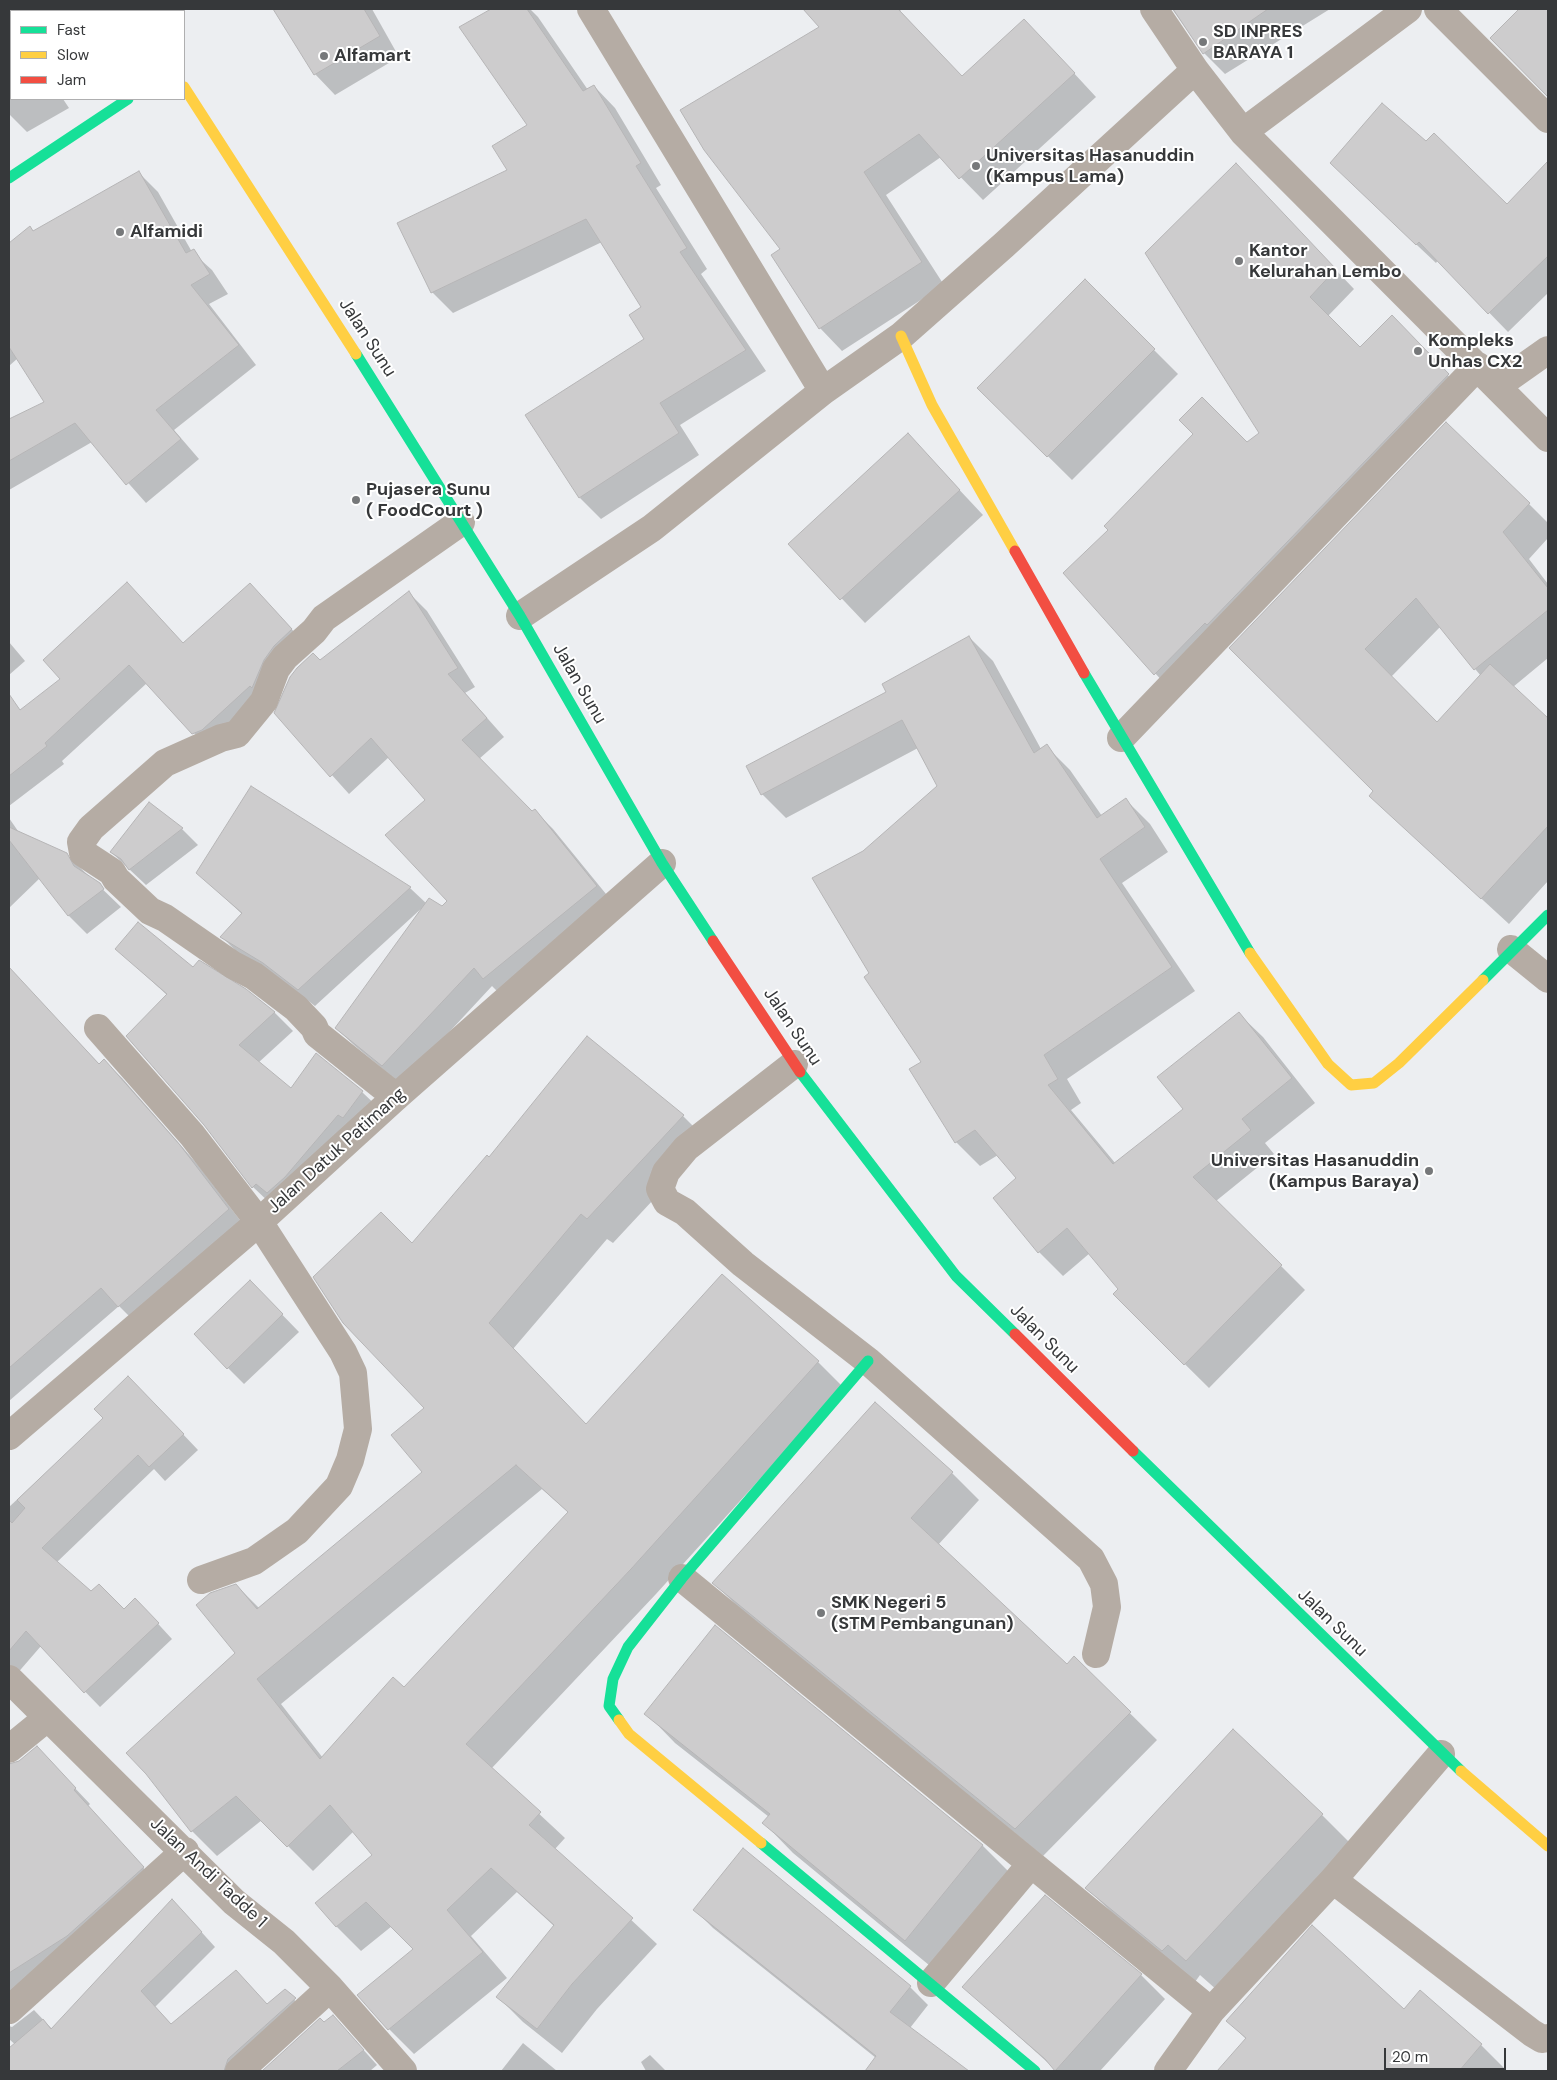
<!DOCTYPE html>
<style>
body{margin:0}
#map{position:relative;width:1557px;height:2080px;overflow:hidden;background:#eceef1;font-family:"DM Sans",sans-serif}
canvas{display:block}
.frame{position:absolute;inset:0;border:10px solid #36383a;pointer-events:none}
.legend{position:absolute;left:10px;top:10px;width:175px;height:90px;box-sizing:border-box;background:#fff;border:1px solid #afafb0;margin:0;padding:6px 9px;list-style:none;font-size:15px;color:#36383a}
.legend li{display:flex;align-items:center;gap:10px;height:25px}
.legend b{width:25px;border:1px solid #afafb0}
.scale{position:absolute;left:1384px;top:2048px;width:122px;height:22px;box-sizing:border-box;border:2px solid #36383a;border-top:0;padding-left:6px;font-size:15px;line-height:18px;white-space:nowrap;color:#36383a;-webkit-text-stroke:4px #fff;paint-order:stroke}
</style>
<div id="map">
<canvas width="1557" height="2080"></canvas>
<div class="frame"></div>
<ul class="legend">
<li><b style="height:6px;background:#16e098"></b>Fast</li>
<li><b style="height:6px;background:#ffcf43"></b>Slow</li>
<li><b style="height:6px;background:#f24e42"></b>Jam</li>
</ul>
<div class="scale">20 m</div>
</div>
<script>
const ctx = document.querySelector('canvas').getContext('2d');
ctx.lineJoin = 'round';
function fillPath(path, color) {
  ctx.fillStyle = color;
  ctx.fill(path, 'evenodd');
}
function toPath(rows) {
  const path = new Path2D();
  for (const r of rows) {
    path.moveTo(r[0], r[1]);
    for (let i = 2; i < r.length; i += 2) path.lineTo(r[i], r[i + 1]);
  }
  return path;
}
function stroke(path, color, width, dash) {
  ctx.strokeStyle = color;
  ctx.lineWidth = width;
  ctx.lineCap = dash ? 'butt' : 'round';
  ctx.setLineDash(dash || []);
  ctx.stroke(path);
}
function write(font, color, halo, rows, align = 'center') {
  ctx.font = font + ' "DM Sans",sans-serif';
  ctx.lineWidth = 4;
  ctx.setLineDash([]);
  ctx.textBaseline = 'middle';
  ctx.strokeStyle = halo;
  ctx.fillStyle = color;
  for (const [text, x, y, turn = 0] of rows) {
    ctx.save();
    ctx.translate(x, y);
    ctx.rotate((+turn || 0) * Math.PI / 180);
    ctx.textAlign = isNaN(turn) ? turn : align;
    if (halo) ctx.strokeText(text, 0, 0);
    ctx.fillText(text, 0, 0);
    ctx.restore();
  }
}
fillPath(toPath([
 [9,9,69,9,70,11,11,11,11,99,63,99,69,108,27,132,9,114],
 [274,9,372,9,399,57,335,95,315,74],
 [494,9,530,9,538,17,588,90,594,86,615,108,661,185,656,188,707,269,701,274,766,371,680,425,699,455,601,519,580,498,646,339,643,308,602,242,453,313,432,292,508,170,529,125,461,27],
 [805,9,902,9,900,11,962,77,1047,44,1096,97,983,200,941,157,886,195,944,285,842,351,820,328,782,250,821,27],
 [1172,9,1330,9,1225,74,1204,53],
 [1520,9,1548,9,1548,95,1491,38],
 [1426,143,1507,205,1548,163,1548,293,1508,332,1438,260,1436,263,1350,182],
 [139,173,158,192,192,252,212,270,228,294,209,304,256,365,174,430,199,459,146,503,92,442,9,490,9,420,46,402,18,358,9,366,9,244,30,227,34,232],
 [1254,184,1354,289,1328,316,1360,349,1410,336,1466,394,1173,693,1065,573,1260,434],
 [1085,281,1178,374,1072,480,979,388],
 [908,435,983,515,865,623,790,544],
 [1529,504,1548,523,1548,538,1529,559,1548,584,1548,658,1513,687,1548,720,1548,881,1509,924,1398,822,1375,791,1231,648],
 [1440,627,1481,676,1437,724,1391,677],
 [250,584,309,648,211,751,147,683,62,761,64,764,9,806,9,720,62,679,184,644],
 [409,593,427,611,475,687,465,693,504,737,479,759,532,813,535,811,553,829,615,905,502,996,492,986,401,1084,355,1046,336,1028,423,907,315,1006,281,980,238,953,222,937,242,914,198,873,252,788,410,888,427,904,442,908,449,900,427,800,389,757,349,794,276,713,320,662],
 [969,637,993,661,1041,749,1046,746,1070,770,1102,816,1126,800,1150,824,1168,852,1122,883,1195,991,1067,1079,1081,1103,1071,1110,1116,1164,1184,1109,1239,1014,1263,1037,1315,1103,1265,1143,1274,1154,1216,1201,1305,1290,1209,1388,1114,1294,1119,1289,1090,1253,1063,1276,1039,1252,1018,1178,998,1155,980,1166,956,1142,923,1062,871,974,864,852,938,786,918,748,786,818,762,794,888,692],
 [9,642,25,661,9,675],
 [149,803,182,829,198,845,146,885,111,852],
 [9,818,18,831,66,854,121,907,87,934,69,916,40,878,9,908],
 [117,949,193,969,274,1012,293,1031,258,1063,291,1090,362,1092,381,1110,272,1205,253,1187,168,996],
 [9,970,100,1065,104,1061,122,1078,198,1165,246,1228,137,1324,119,1306,9,1401,9,1222,30,1204,9,1182,9,1148,16,1140,9,1130],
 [683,1116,708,1141,613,1243,607,1239,513,1349,586,1425,818,1362,843,1387,656,1594,491,1769,565,1838,555,1849,657,1944,597,2009,562,2053,523,2022,498,1997,554,1926,517,1892,471,1936,507,1978,414,2054,389,2029,415,1949,392,1926,361,1951,336,1926,374,1855,354,1831,313,1871,262,1820,217,1856,192,1831,147,1773,237,1653,236,1585,259,1608,424,1472,426,1408,412,1244,489,1159],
 [542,1489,569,1513,404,1689,323,1758,281,1704],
 [266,1298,299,1332,244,1384,228,1368],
 [143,1392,198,1450,165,1481,154,1469,56,1563,91,1592,124,1611,150,1615,172,1639,100,1707,41,1646,9,1683,9,1507,105,1418],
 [952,1473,979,1500,938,1545,1067,1666,1074,1658,1157,1740,1043,1856,741,1610,714,1583],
 [715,1627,983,1846,1012,1875,935,1970,793,1853,764,1823,769,1817,675,1743,646,1713],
 [37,1748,90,1804,88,1806,157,1883,9,2020,9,1765,12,1766],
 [1322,1815,1353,1846,1218,1991,1200,1975,1195,1982,1118,1919,1087,1888],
 [695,1910,910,1987,928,2005,910,2028,949,2058,962,2071,870,2071,868,2069,876,2058,713,1928],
 [187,1916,215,1947,155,2007,172,2025,267,2005,285,1991,309,2014,246,2071,9,2071,9,2058,19,2048,9,2039,9,2026,12,2027,34,2010,52,2029],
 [1141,1975,1165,1999,1100,2071,1057,2071,964,1987],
 [1404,2011,1481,2045,1507,2071,1219,2071,1246,2039,1228,2021],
 [333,2016,377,2065,370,2071,264,2071,320,2020,324,2023],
 [523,2043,557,2071,501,2071],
 [650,2055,666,2071,646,2071,641,2062]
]), '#0003');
const building = toPath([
 [273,9,364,9,380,36,314,75,273,9],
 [491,9,527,9,583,91,594,85,641,163,636,166,687,248,680,252,746,350,660,403,679,433,579,498,525,415,644,339,629,315,641,307,586,219,431,293,397,223,507,170,492,146,527,125,459,27,491,9],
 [803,9,898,9,962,76,1024,19,1075,73,959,179,919,134,864,172,922,262,819,329,771,255,780,249,704,150,680,110,819,27,803,9],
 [1173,9,1268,9,1203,54,1173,9],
 [1519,9,1548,9,1548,97,1490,38,1519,9],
 [1382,103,1426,141,1434,133,1507,204,1548,161,1548,256,1488,314,1419,242,1416,245,1330,163,1382,103],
 [1236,163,1336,269,1310,297,1360,347,1392,315,1449,374,1207,625,1205,623,1154,675,1063,573,1108,530,1104,526,1193,434,1179,420,1202,397,1247,442,1259,433,1145,253,1236,163],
 [139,171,186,253,194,249,210,274,191,285,239,345,156,410,181,439,126,485,75,423,9,461,9,419,44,402,9,347,9,243,30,226,33,231,139,171],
 [1085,279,1155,349,1047,457,977,388,1085,279],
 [1446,422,1530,503,1503,532,1548,588,1548,610,1474,670,1416,598,1365,649,1437,722,1490,664,1548,718,1548,826,1481,899,1369,796,1373,791,1229,648,1446,422],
 [908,433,960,490,840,600,788,544,908,433],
 [127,582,183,643,250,583,292,629,274,646,264,660,252,688,250,686,202,730,192,734,129,665,45,743,47,746,9,776,9,694,20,710,60,679,43,660,127,582],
 [409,591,458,668,448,674,487,718,462,740,532,811,535,809,597,886,483,979,474,968,382,1066,335,1028,429,898,442,906,447,901,385,835,425,800,371,738,330,777,274,713,290,677,297,668,313,653,320,660,409,591],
 [969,636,1034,753,1047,744,1097,818,1126,798,1145,827,1100,859,1172,967,1044,1055,1058,1079,1048,1085,1113,1164,1183,1109,1157,1077,1239,1012,1292,1078,1242,1119,1251,1130,1193,1177,1282,1265,1184,1365,1113,1294,1118,1289,1067,1228,1038,1253,993,1198,1016,1178,975,1130,955,1143,909,1069,921,1062,864,977,869,973,812,878,863,851,937,786,902,720,761,795,746,766,886,692,882,684,969,636],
 [251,786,411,887,298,990,263,963,220,937,242,913,196,873,251,786],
 [149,802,183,828,129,870,121,859,110,852,149,802],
 [9,827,67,853,74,866,100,883,104,889,68,916,9,840,9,827],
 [138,922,193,967,199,960,246,989,275,1012,239,1045,291,1088,316,1053,363,1091,343,1118,338,1115,285,1177,267,1193,256,1184,252,1188,204,1125,126,1036,167,994,115,949,138,922],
 [9,967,99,1064,104,1059,180,1145,229,1209,118,1307,101,1288,9,1368,9,967],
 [587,1036,684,1115,587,1219,581,1214,489,1323,586,1424,722,1274,819,1361,631,1569,466,1744,541,1812,529,1825,633,1918,572,1984,537,2029,496,1997,554,1925,491,1868,447,1910,483,1952,388,2030,357,1995,413,1949,366,1902,336,1927,315,1903,372,1855,330,1805,287,1847,236,1796,191,1832,146,1774,126,1753,235,1653,196,1605,210,1593,236,1584,257,1609,422,1472,391,1435,424,1408,343,1323,313,1277,381,1212,412,1243,487,1155,489,1157,587,1036],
 [516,1465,568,1512,404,1687,393,1677,320,1759,257,1679,516,1465],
 [250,1280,283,1314,227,1369,194,1334,250,1280],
 [128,1376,184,1434,149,1467,138,1455,42,1548,91,1591,99,1584,124,1609,135,1598,159,1623,84,1693,26,1631,9,1651,9,1520,12,1523,25,1508,17,1500,103,1418,94,1409,128,1376],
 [875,1402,953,1472,911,1518,1067,1664,1074,1656,1131,1712,1015,1829,712,1583,875,1402],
 [715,1625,983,1845,905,1941,762,1823,770,1814,644,1714,715,1625],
 [1233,1729,1323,1814,1186,1961,1168,1945,1162,1951,1085,1888,1233,1729],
 [37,1746,76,1788,74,1790,144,1867,67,1936,9,1973,9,1764,19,1761,37,1746],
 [743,1848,911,1986,890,2012,969,2071,865,2071,876,2056,693,1910,743,1848],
 [1045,1895,1142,1974,1055,2071,1045,2059,962,1987,1045,1895],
 [172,1899,202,1932,141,1991,171,2024,236,1970,267,2004,285,1989,296,1998,228,2059,224,2071,9,2071,9,2048,43,2019,51,2029,172,1899],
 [1312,1925,1404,2009,1420,1990,1482,2044,1459,2071,1217,2071,1246,2038,1226,2021,1312,1925],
 [333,2015,364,2050,337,2071,262,2071,320,2018,324,2022,333,2015]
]);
fillPath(building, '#cdcccd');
stroke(building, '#b6b5b6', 1);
stroke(toPath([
 [591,9,823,391],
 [1154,9,1195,70,1243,132,1548,438],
 [1438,9,1548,119],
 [1243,132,1408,9],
 [1497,386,1548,350],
 [520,616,652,528,823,391,901,336,1004,245,1195,70],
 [1121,738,1478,366],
 [1511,949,1548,979],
 [98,1028,192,1135,259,1222,343,1352,353,1373,358,1429,350,1460,339,1486,297,1531,254,1561,201,1580],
 [794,1064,686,1148,666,1172,660,1189,667,1202,685,1212,743,1264,868,1361,1091,1559,1104,1584,1107,1607,1096,1654],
 [396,1097,317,1034,314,1027,296,1008,254,976,233,965,165,918,150,911,116,879,112,872,83,853,81,842,91,828,165,763,221,738,237,734,264,701,276,669,285,657,314,631,324,618,461,522],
 [9,1436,259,1222,396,1097,662,863],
 [682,1578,1211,2011],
 [9,1679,234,1902,284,1942,330,1988,403,2071],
 [9,1749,47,1718],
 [1333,1880,1532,2033,1542,2039,1548,2038],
 [931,1983,1031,1864],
 [9,2010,185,1851],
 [239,2071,330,1988],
 [1168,2071,1211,2011,1333,1880,1441,1754]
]), '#b5aca4', 28);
stroke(toPath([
 [137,9,139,11],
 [9,178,128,99],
 [356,354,520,616,662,863,713,941],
 [1084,673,1250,953],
 [1483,980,1548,915],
 [800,1072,956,1276,1015,1334],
 [1133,1451,1461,1771],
 [619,1720,609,1706,613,1679,628,1647,682,1578,868,1361],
 [761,1843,1035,2071]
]), '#16e098', 11);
stroke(toPath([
 [184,87,356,354],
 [901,336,932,405,1015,551],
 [1250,953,1328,1064,1351,1085,1374,1083,1399,1063,1483,980],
 [619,1720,629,1734,761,1843],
 [1461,1771,1548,1846]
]), '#ffcf43', 11);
stroke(toPath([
 [1015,551,1084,673],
 [713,941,800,1072],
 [1015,1334,1133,1451]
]), '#f24e42', 11);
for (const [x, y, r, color] of [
 [1203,42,5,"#76787a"],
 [324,56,5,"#76787a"],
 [976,166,5,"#76787a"],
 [120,232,5,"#76787a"],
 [1239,261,5,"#76787a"],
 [1418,351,5,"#76787a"],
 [356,500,5,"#76787a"],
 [1429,1171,5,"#76787a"],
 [821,1613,5,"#76787a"]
]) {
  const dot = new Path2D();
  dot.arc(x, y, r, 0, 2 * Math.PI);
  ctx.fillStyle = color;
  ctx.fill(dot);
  stroke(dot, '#fff', 2);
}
write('bold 18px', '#36383a', '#fff', [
 ["SD INPRES",1213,32],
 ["BARAYA 1",1213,53],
 ["Alfamart",334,56],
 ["Universitas Hasanuddin",986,156],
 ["(Kampus Lama)",986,177],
 ["Alfamidi",130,232],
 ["Kantor",1249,251],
 ["Kelurahan Lembo",1249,272],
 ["Kompleks",1428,341],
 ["Unhas CX2",1428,362],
 ["Pujasera Sunu",366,490],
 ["( FoodCourt )",366,511],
 ["Universitas Hasanuddin",1419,1161,"right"],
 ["(Kampus Baraya)",1419,1182,"right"],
 ["SMK Negeri 5",831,1603],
 ["(STM Pembangunan)",831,1624]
], 'left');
write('18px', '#36383a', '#fff', [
 ["Jalan Sunu",367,338,57],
 ["Jalan Sunu",579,684,60],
 ["Jalan Sunu",792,1027,56],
 ["Jalan Datuk Patimang",337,1151,-42],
 ["Jalan Sunu",1044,1339,45],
 ["Jalan Sunu",1332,1623,44],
 ["Jalan Andi Tadde 1",208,1873,43]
]);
</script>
